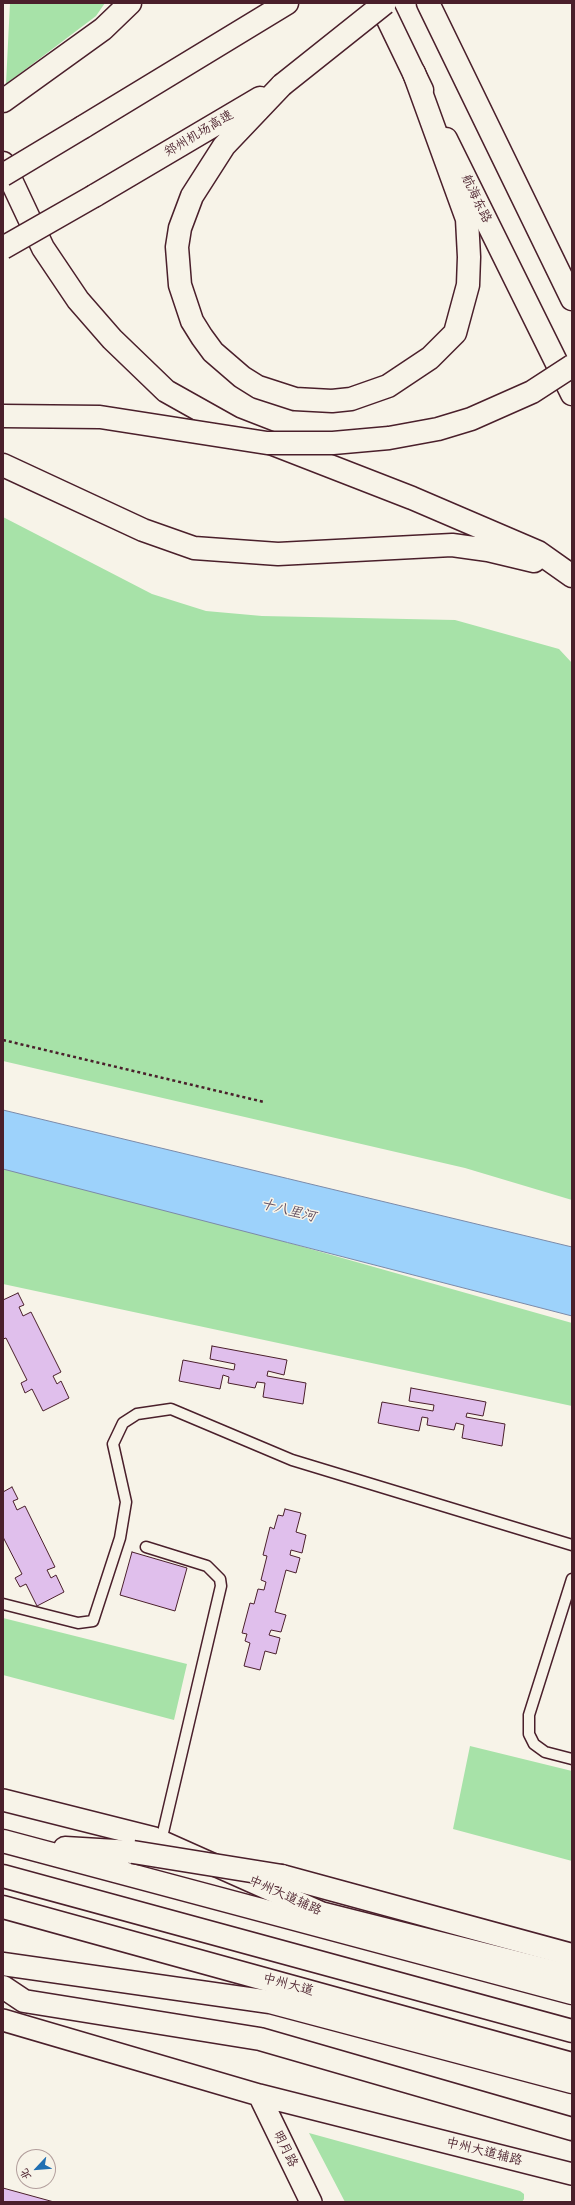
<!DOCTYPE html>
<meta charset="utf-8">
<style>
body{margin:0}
#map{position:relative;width:575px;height:2205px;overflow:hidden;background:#f7f3e8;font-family:Sriracha,"LXGW WenKai TC",sans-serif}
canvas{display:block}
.frame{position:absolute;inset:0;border:4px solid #4a1f2b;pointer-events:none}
.north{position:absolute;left:16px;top:2149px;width:40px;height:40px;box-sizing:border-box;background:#f7f3e8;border:1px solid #b29e9c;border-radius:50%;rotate:244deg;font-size:11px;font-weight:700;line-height:16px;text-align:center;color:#4a1f2b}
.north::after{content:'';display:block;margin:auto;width:14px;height:18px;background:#1f6fb2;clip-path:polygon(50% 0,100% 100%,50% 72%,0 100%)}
</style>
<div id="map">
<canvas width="575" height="2205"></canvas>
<div class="frame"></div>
<div class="north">北</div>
</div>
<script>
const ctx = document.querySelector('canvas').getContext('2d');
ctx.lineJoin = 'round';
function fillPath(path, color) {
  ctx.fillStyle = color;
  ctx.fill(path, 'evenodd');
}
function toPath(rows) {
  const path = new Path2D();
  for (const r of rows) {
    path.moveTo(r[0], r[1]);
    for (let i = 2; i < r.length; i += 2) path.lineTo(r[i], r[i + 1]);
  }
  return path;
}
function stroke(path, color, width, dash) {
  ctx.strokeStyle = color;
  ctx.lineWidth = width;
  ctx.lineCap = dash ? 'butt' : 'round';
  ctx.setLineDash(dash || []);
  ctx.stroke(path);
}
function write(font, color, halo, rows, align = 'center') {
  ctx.font = font + ' Sriracha,"LXGW WenKai TC",sans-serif';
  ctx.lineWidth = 3;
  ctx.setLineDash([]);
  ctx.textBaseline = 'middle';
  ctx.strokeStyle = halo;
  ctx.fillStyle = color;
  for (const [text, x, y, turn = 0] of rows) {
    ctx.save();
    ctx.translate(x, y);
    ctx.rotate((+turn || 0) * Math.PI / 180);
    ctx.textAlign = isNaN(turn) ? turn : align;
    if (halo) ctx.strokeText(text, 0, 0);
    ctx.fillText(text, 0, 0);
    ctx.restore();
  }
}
fillPath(toPath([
 [10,3,105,3,96,16,6,84],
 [3,517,152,594,206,611,262,616,455,620,559,649,572,663,572,1200,465,1168,3,1061],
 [3,1162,572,1323,572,1406,3,1284],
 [3,1618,187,1664,174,1720,3,1675],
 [470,1746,572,1771,572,1861,453,1829],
 [309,2133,520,2191,524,2194,524,2199,522,2202,345,2202]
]), '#a7e2a8');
const water = toPath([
 [3,1110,572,1247,572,1316,3,1169,3,1110]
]);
fillPath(water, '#9dd2fb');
stroke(water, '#7c8aa8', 1);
const building = toPath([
 [18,1293,24,1305,19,1307,23,1316,31,1312,61,1372,53,1376,57,1384,61,1381,69,1398,43,1411,32,1389,25,1393,21,1383,27,1380,6,1338,3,1339,3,1300,18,1293],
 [212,1346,287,1360,284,1375,268,1371,267,1376,306,1383,303,1404,263,1397,265,1383,257,1382,255,1388,228,1383,229,1377,223,1375,220,1389,179,1381,183,1360,234,1370,235,1364,210,1359,212,1346],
 [411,1388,486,1402,483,1416,467,1413,466,1417,505,1424,502,1446,462,1438,464,1425,456,1423,454,1430,427,1425,428,1418,422,1417,419,1431,378,1423,382,1402,433,1411,434,1405,409,1401,411,1388],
 [12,1487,18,1499,13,1501,17,1510,25,1506,55,1567,47,1570,51,1578,56,1575,64,1592,37,1606,26,1584,20,1587,15,1578,22,1574,3,1537,3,1492,12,1487],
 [285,1509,301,1513,296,1532,306,1535,302,1553,291,1550,290,1555,300,1558,296,1573,286,1570,275,1612,286,1615,281,1632,271,1630,269,1635,280,1638,276,1654,265,1651,260,1670,244,1666,250,1643,245,1641,247,1634,242,1633,250,1603,254,1604,258,1589,264,1590,266,1582,261,1580,267,1556,263,1555,270,1527,274,1529,278,1515,283,1516,285,1509],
 [132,1552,187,1568,175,1611,120,1595,132,1552],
 [3,2188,54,2202,3,2202,3,2188]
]);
fillPath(building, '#e0bfec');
stroke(building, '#4a1f2b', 1);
const service = toPath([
 [146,1547,207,1566,220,1579,221,1586,161,1841],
 [572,1579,529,1715,529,1734,534,1744,545,1752,572,1759],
 [3,1604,78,1623,93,1621,120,1538,126,1502,113,1444,123,1423,137,1414,171,1409,292,1460,572,1545]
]);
const minor = toPath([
 [3,1800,154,1838,322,1913,572,1976],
 [3,2020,259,2095,572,2174],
 [259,2095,311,2202]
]);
const primary = toPath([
 [380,3,422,90],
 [428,3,572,299],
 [446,139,572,394],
 [3,1876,572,2031],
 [3,1907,572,2064]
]);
const trunk = toPath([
 [3,1841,572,1993],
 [65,1848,133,1852],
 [282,1876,572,1955],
 [3,1964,270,2002,572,2082],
 [3,1987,24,2001,260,2039,572,2129]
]);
const motorway = toPath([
 [282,85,224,146,192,196,180,228,177,247,180,285,192,321,202,337,213,352,242,377,258,387,295,399,332,401,351,399,388,386,430,358,455,333,468,285,469,257,467,219,414,73],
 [3,101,103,29,130,3],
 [83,127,287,3],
 [3,163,43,248,78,300,112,339,166,391,232,428,412,498,538,552,572,576],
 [94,196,260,98],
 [3,465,143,530,194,548,278,554,452,545,488,550,534,561]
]);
stroke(service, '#4a1f2b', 13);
stroke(minor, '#4a1f2b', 24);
stroke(primary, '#4a1f2b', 25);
stroke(trunk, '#4a1f2b', 25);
stroke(motorway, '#4a1f2b', 25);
stroke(toPath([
 [3,1040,264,1102]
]), '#4a1f2b', 2.5, [3, 3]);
stroke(service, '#f7f3e8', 10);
stroke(minor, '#f7f3e8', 21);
stroke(primary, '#f7f3e8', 22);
stroke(trunk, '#f7f3e8', 22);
stroke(motorway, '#f7f3e8', 22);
const trunkBridge = toPath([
 [133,1852,282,1876]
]);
const motorwayBridge = toPath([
 [282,85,385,3],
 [3,175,83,127],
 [3,248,94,196],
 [3,416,100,417,267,443,333,443,389,438,438,429,471,419,532,392,572,366]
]);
stroke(trunkBridge, '#4a1f2b', 25, []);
stroke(motorwayBridge, '#4a1f2b', 25, []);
stroke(trunkBridge, '#f7f3e8', 22);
stroke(motorwayBridge, '#f7f3e8', 22);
write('13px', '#4a1f2b', '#f7f3e8', [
 ["郑州机场高速",199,134,-31],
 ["航海东路",476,199,64],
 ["中州大道辅路",285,1896,24],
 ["中州大道",288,1985,15],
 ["明月路",285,2149,64],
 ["中州大道辅路",484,2152,14]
]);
write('italic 14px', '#5f4c5f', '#f7f3e8', [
 ["十八里河",288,1211,14]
]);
</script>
